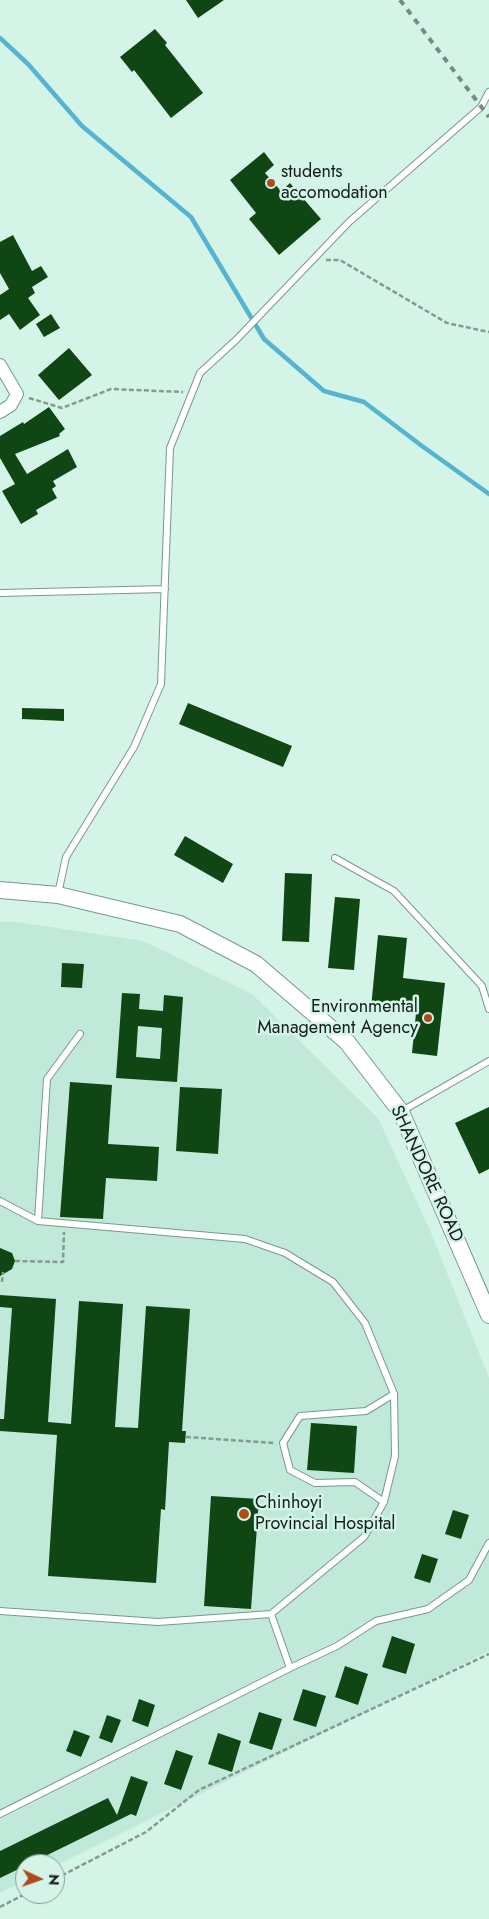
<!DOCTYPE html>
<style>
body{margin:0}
#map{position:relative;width:489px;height:1919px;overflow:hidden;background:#d4f4e7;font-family:Jost,sans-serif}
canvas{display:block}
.north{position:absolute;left:15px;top:1854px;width:50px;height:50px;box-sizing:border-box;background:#d4f4e7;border:1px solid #869e95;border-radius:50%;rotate:93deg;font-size:14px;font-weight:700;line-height:20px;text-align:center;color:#121d19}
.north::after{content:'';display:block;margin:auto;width:18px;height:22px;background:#af4a1d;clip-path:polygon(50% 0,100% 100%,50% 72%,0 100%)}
</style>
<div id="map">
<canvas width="489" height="1919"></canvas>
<div class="north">N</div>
</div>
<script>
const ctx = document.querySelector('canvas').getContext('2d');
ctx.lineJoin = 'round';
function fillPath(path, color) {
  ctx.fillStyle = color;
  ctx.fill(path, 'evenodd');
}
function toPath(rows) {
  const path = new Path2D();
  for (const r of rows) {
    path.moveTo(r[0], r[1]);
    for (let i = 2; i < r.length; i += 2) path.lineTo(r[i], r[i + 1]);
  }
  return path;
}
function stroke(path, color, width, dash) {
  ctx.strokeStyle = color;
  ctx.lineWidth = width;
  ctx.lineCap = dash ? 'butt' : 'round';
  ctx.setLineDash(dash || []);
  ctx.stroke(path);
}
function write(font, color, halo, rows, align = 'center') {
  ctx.font = font + ' Jost,sans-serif';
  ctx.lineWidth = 5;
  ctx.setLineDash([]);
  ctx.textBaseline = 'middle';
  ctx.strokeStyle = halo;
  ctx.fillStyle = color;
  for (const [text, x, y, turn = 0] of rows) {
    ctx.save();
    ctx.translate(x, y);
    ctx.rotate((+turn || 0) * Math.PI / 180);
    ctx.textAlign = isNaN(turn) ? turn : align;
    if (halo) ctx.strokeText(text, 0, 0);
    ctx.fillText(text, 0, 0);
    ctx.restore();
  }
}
fillPath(toPath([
 [0,922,17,922,143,941,252,994,378,1118,429,1228,489,1378,489,1651,55,1866,55,1864,25,1864,25,1881,0,1893]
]), '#c1e9da');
stroke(toPath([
 [0,38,28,64,82,126,191,217,264,339,324,391,364,402,422,446,489,494]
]), '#56b4d1', 4.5);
fillPath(toPath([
 [186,0,224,0,198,18],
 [155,29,167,43,165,45,203,93,171,118,134,70,132,72,120,57],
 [264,152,274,165,265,173,281,191,290,183,321,219,279,255,249,219,256,213,230,180],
 [13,235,32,271,41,266,48,277,32,287,35,293,28,298,40,315,20,330,9,314,0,320,0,295,9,289,0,273,0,242],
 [51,314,60,328,44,337,36,324],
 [69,348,92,375,59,400,38,375],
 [49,407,65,429,59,434,60,436,15,454,27,474,68,449,77,467,53,481,56,486,52,489,57,498,36,510,38,514,21,524,2,491,15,484,0,458,0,436,23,422,24,424],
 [188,703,292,746,283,767,179,724],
 [22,708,64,709,64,721,22,719],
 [185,836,233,864,223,883,174,855],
 [285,873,312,874,309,942,282,941],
 [335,897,360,899,354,970,328,968],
 [378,935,407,938,403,978,445,983,437,1056,412,1053,416,1013,371,1008],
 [62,963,84,964,82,988,61,987],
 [122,993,140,994,139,1009,163,1011,164,995,183,997,177,1082,116,1078],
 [138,1026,162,1028,160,1059,136,1057],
 [70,1082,112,1085,108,1144,159,1147,157,1181,106,1178,103,1219,60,1217],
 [180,1087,222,1089,218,1154,176,1151],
 [489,1107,489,1169,479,1174,455,1123],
 [0,1248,12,1253,15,1261,12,1269,0,1276],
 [0,1295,56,1299,48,1422,71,1424,79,1301,123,1304,115,1427,138,1428,146,1306,190,1309,182,1431,186,1431,185,1443,169,1442,165,1510,161,1509,156,1583,48,1576,57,1435,0,1431,0,1419,4,1419,12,1308,0,1307],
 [311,1423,357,1426,354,1473,307,1470],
 [211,1496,259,1499,251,1609,204,1606],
 [453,1510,469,1515,461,1539,445,1534],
 [422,1554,438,1559,430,1583,414,1578],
 [392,1636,415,1644,406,1674,382,1667],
 [345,1666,368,1674,358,1705,335,1697],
 [303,1689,326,1696,316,1727,293,1720],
 [139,1699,155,1705,148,1727,132,1721],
 [259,1712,282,1719,272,1750,249,1743],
 [107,1715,121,1720,112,1743,99,1738],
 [74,1730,90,1736,81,1757,66,1751],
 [218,1733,241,1741,232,1772,208,1764],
 [176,1750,193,1756,181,1790,164,1784],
 [131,1776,148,1782,136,1816,131,1814,29,1864,25,1864,25,1866,0,1878,0,1851,108,1798,117,1815]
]), '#104613');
const service = toPath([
 [0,593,165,589],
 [335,858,394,891,482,986,489,1009],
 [58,894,66,857,134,747,161,684,170,448,200,373,236,340,349,222,481,107,489,92],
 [402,1111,489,1061],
 [0,1201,38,1221,245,1239,285,1253,333,1282,365,1323,394,1394,395,1456,384,1502,364,1537,271,1614,158,1622,0,1611],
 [38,1221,47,1079,80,1034],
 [384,1502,355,1482,315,1483,290,1470,283,1443,300,1416,366,1411,394,1394],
 [271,1614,290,1668],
 [0,1814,290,1668,337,1646,376,1621,428,1609,469,1580,489,1543]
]);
const minor = toPath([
 [0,365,17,394,11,405,0,412]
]);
const tertiary = toPath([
 [0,890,58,895,180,924,256,964,347,1042,401,1112,489,1315]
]);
stroke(service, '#7b988d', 8);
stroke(minor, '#7b988d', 14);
stroke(tertiary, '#7b988d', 18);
stroke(toPath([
 [326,260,340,260,447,323,489,332],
 [29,398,62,408,111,389,183,392],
 [15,1261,63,1262,64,1232],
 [2,1282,3,1272],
 [186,1437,274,1443],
 [55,1879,146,1832,199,1790,489,1654],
 [0,1907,25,1894]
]), '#839b91', 2.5, [5, 2.5]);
stroke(service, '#fff', 6);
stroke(minor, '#fff', 12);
stroke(tertiary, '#fff', 16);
stroke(toPath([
 [400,0,489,117]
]), '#768c83', 4, [6, 6]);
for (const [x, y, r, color] of [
 [271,183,5,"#af4a1d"],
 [428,1018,5,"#af4a1d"],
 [244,1514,6,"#af4a1d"]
]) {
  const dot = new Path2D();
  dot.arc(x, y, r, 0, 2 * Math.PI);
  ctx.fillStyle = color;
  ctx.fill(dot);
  stroke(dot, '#d4f4e7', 2);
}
write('18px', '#121d19', '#d4f4e7', [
 ["students",281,173],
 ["accomodation",281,194],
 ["Environmental",418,1008,"right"],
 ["Management Agency",418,1029,"right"],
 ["Chinhoyi",255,1504],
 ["Provincial Hospital",255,1525]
], 'left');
write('18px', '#121d19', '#d4f4e7', [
 ["SHANDORE ROAD",426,1174,65]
]);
</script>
